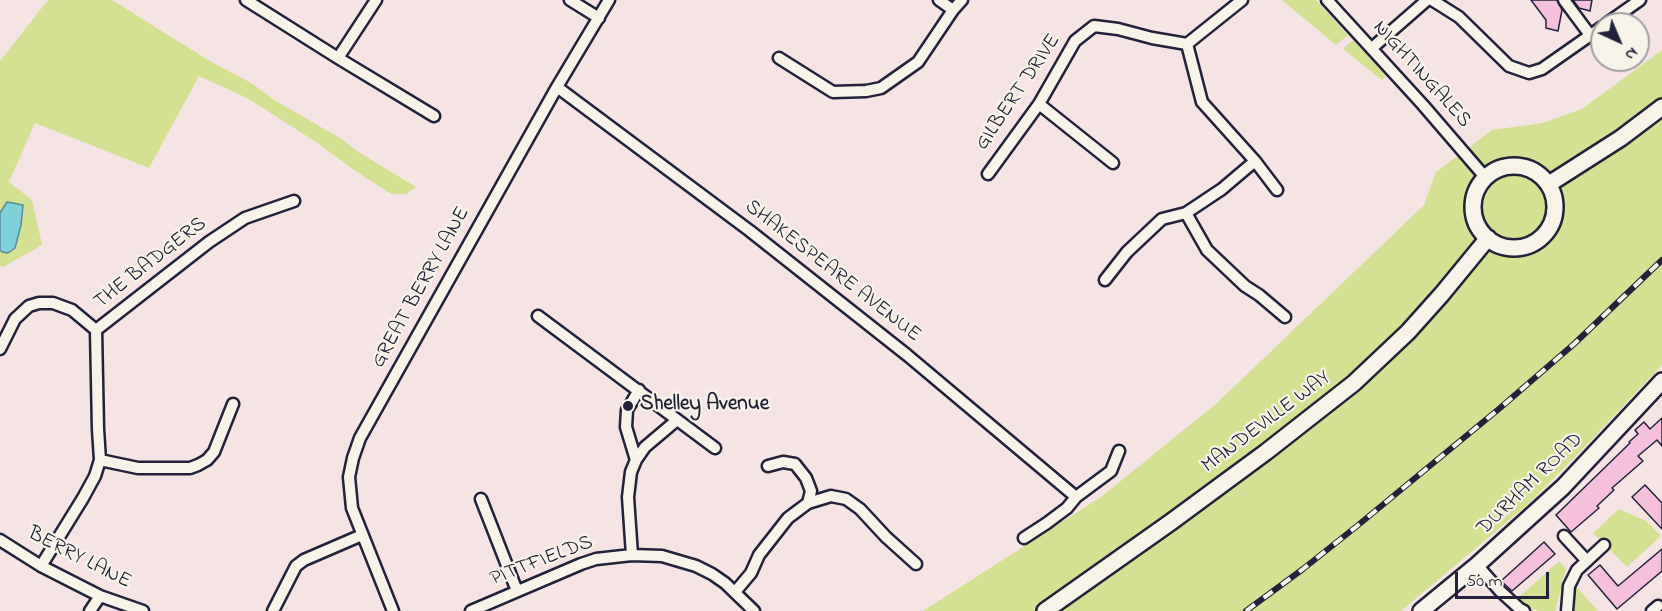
<!DOCTYPE html>
<style>
body{margin:0}
#map{position:relative;width:1662px;height:611px;overflow:hidden;background:#f6e4e4;font-family:"Indie Flower",sans-serif}
canvas{display:block}
.north{position:absolute;left:1590px;top:12px;width:60px;height:60px;box-sizing:border-box;background:#f7f3e8;border:2px solid #a29fa3;border-radius:50%;rotate:136deg;font-size:16px;font-weight:700;line-height:24px;text-align:center;color:#22223b}
.north::after{content:'';display:block;margin:auto;width:21px;height:27px;background:#22223b;clip-path:polygon(50% 0,100% 100%,50% 72%,0 100%)}
.scale{position:absolute;left:1455px;top:572px;width:94px;height:27px;box-sizing:border-box;border:3px solid #22223b;border-top:0;padding-left:8px;font-size:18px;line-height:21px;white-space:nowrap;color:#22223b;-webkit-text-stroke:4px #f7f3e8;paint-order:stroke}
</style>
<div id="map">
<canvas width="1662" height="611"></canvas>
<div class="north">N</div>
<div class="scale">50 m</div>
</div>
<script>
const ctx = document.querySelector('canvas').getContext('2d');
ctx.lineJoin = 'round';
function fillPath(path, color) {
  ctx.fillStyle = color;
  ctx.fill(path, 'evenodd');
}
function toPath(rows) {
  const path = new Path2D();
  for (const r of rows) {
    if (r.length === 3) {
      path.moveTo(r[0] + r[2], r[1]);
      path.arc(r[0], r[1], r[2], 0, 2 * Math.PI);
      continue;
    }
    path.moveTo(r[0], r[1]);
    for (let i = 2; i < r.length; i += 2) path.lineTo(r[i], r[i + 1]);
  }
  return path;
}
function stroke(path, color, width, dash) {
  ctx.strokeStyle = color;
  ctx.lineWidth = width;
  ctx.lineCap = dash ? 'butt' : 'round';
  ctx.setLineDash(dash || []);
  ctx.stroke(path);
}
function write(font, color, halo, rows, align = 'center') {
  ctx.font = font + ' "Indie Flower",sans-serif';
  ctx.lineWidth = 4.5;
  ctx.setLineDash([]);
  ctx.textBaseline = 'middle';
  ctx.strokeStyle = halo;
  ctx.fillStyle = color;
  for (const [text, x, y, turn = 0] of rows) {
    ctx.save();
    ctx.translate(x, y);
    ctx.rotate((+turn || 0) * Math.PI / 180);
    ctx.textAlign = isNaN(turn) ? turn : align;
    if (halo) ctx.strokeText(text, 0, 0);
    ctx.fillText(text, 0, 0);
    ctx.restore();
  }
}
fillPath(toPath([
 [48,0,112,0,208,60,253,84,274,100,340,138,360,153,416,187,406,194,391,194,354,170,316,142,247,98,199,76,149,168,35,123,9,182,32,200,42,245,3,267,0,266,0,250,3,252,7,202,0,213,0,61],
 [1282,0,1316,0,1348,35,1336,45],
 [1353,40,1386,76,1382,80,1343,49],
 [1662,50,1662,365,1578,454,1526,506,1401,611,923,611,1101,497,1217,403,1424,205,1436,172,1492,130,1543,123,1582,109],
 [1619,509,1646,521,1661,536,1627,567,1593,533],
 [1559,561,1566,569,1555,611,1540,611,1533,609,1524,605,1517,599],
 [1576,586,1598,611,1573,611,1573,588]
]), '#d4e092');
const water = toPath([
 [7,202,23,205,21,225,15,248,8,253,2,252,0,250,0,213,7,202]
]);
fillPath(water, '#80d1d8');
stroke(water, '#5a8b99', 1.5);
const building = toPath([
 [1531,0,1557,0,1562,10,1558,31,1546,28,1546,20,1531,0],
 [1573,0,1592,0,1590,11,1579,8,1573,0],
 [1662,418,1662,446,1657,440,1638,456,1643,461,1612,488,1614,490,1597,506,1599,508,1571,532,1556,515,1630,443,1629,442,1638,434,1635,430,1644,422,1650,429,1662,418],
 [1645,485,1662,503,1662,529,1632,497,1645,485],
 [1544,542,1555,554,1512,591,1501,581,1544,542],
 [1662,549,1662,571,1617,609,1588,575,1600,565,1618,586,1662,549]
]);
fillPath(building, '#f5c0dc');
stroke(building, '#22223b', 1.5);
const street = toPath([
 [246,0,338,58,434,116],
 [570,0,599,18],
 [939,0,953,10],
 [1327,0,1423,105,1485,177],
 [1432,0,1459,17,1509,66,1529,73,1542,69,1602,27],
 [1564,0,1590,35],
 [1606,24,1640,0],
 [1187,44,1202,102,1255,161,1277,190],
 [1372,48,1427,0],
 [338,58,376,0],
 [779,58,833,92,866,91,881,88,918,62,953,10,962,0],
 [557,87,750,231,907,355,1076,497],
 [1039,104,1113,163],
 [988,174,1039,104,1075,41,1094,26,1118,29,1152,38,1187,44,1242,0],
 [1186,213,1207,250,1245,286,1259,295,1285,317],
 [1105,280,1127,252,1162,219,1186,213,1222,189,1255,161],
 [538,316,715,448],
 [0,349,15,319,29,306,39,303,53,303,72,310,96,330],
 [100,460,138,468,190,468,198,465,207,460,214,452,233,404],
 [636,460,626,427,627,410,639,390],
 [768,466,783,462,795,464,806,478,811,491,808,503],
 [481,499,517,591],
 [1564,536,1587,561],
 [1024,538,1047,523,1067,508,1076,497,1111,471,1119,451],
 [0,540,41,566,100,596,143,611],
 [632,555,628,497,631,472,636,460,645,447,677,420],
 [1477,565,1500,591,1520,609,1524,611],
 [41,566,83,498,95,476,100,460,98,429,96,330,209,242,245,218,294,201],
 [735,592,751,573,759,555,788,518,808,503,831,496,846,499,860,509,886,537,916,564],
 [90,611,100,596],
 [273,611,296,566,304,560,362,535],
 [393,611,352,508,349,477,353,458,360,438,557,87,609,0],
 [471,611,581,564,596,559,632,555,662,556,696,566,712,574,725,583,754,611],
 [1567,611,1569,586,1577,570,1604,545],
 [1652,611,1658,606]
]);
const secondary = toPath([
 [1514,207,41],
 [1549,184,1621,138,1662,107],
 [1045,611,1171,522,1266,452,1354,383,1408,332,1442,294,1488,238],
 [1421,611,1477,565,1563,487,1662,381]
]);
stroke(street, '#22223b', 15);
stroke(secondary, '#22223b', 20);
stroke(street, '#f7f3e8', 10);
stroke(secondary, '#f7f3e8', 15);
const rail = toPath([
 [1246,611,1303,569,1357,526,1500,408,1574,344,1662,260]
]);
stroke(rail, '#22223b', 6);
stroke(rail, '#f7f3e8', 4, [11]);
for (const [x, y, r, color] of [
 [628,406,6,"#22223b"]
]) {
  const dot = new Path2D();
  dot.arc(x, y, r, 0, 2 * Math.PI);
  ctx.fillStyle = color;
  ctx.fill(dot);
  stroke(dot, '#f7f3e8', 2);
}
write('21px', '#22223b', '#f7f3e8', [
 ["NIGHTINGALES",1421,75,48],
 ["GILBERT DRIVE",1019,93,-56],
 ["THE BADGERS",151,264,-38],
 ["SHAKESPEARE AVENUE",832,272,38],
 ["GREAT BERRY LANE",422,288,-61],
 ["MANDEVILLE WAY",1267,423,-37],
 ["DURHAM ROAD",1531,485,-44],
 ["BERRY LANE",79,559,27],
 ["PITTFIELDS",542,562,-21]
]);
write('bold 21px', '#22223b', '#f7f3e8', [
 ["Shelley Avenue",640,406]
], 'left');
</script>
